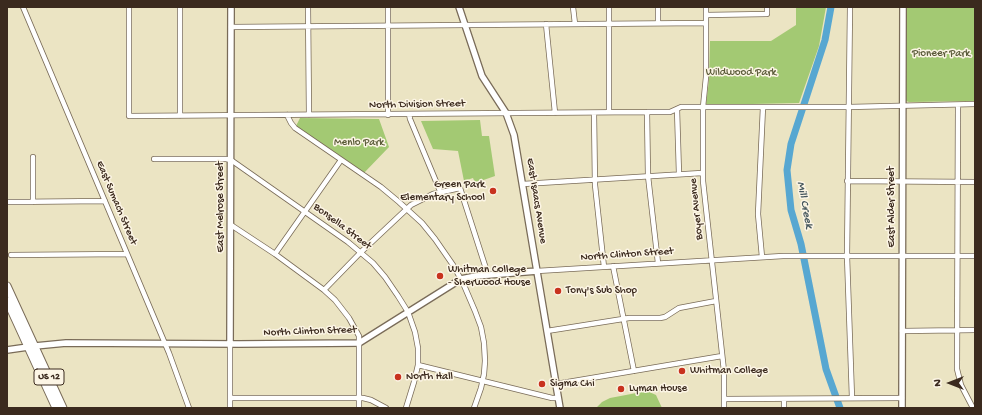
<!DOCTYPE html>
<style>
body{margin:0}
#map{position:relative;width:982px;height:415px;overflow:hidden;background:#ebe4c3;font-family:"Gochi Hand",sans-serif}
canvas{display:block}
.frame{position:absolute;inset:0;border:8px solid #3b2a1e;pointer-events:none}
.north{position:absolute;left:930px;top:363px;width:40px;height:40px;-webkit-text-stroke:3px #fcf5e5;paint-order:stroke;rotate:270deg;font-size:11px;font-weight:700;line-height:16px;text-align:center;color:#3b2a1e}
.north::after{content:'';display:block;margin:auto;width:14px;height:18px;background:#3b2a1e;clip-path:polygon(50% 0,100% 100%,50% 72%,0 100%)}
</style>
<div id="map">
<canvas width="982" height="415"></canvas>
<div class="frame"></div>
<div class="north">N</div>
</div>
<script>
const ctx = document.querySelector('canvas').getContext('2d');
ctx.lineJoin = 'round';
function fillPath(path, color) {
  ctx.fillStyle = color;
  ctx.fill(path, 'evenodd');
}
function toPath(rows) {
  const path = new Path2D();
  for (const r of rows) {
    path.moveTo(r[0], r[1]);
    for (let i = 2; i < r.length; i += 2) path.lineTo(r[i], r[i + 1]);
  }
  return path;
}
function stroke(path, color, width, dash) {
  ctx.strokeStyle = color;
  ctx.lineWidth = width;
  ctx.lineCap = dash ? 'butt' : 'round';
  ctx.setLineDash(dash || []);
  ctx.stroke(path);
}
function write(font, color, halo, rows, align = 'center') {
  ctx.font = font + ' "Gochi Hand",sans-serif';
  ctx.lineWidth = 3;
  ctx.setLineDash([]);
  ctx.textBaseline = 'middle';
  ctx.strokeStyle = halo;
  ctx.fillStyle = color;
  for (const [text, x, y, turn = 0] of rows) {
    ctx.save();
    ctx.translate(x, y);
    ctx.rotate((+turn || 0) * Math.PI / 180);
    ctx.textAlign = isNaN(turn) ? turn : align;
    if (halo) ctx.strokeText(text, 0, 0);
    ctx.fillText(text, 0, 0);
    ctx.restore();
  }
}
fillPath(toPath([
 [796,7,826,7,819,46,799,103,706,105,709,80,710,41,771,41,796,25],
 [906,7,975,7,975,101,909,102,906,101],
 [300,118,379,119,389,147,363,174,295,128],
 [480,120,482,136,489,136,495,176,475,183,473,178,464,181,458,151,433,149,421,121],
 [647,391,656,395,662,408,596,408,602,402,610,398]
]), '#a3c973');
stroke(toPath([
 [831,7,825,40,791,144,787,170,791,210,801,244,826,369,840,408]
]), '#57a7d1', 7);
const minor = toPath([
 [23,7,169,353,189,408],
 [129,7,129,116,647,112,670,112,681,107,849,107,975,104],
 [308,7,309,115],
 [388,7,388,115],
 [573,7,575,24],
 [609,7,609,112],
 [658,7,658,23],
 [706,7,706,77,703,107,703,181,724,371,724,408],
 [850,7,847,256,852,398],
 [706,15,767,14,767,7],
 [546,24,555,113],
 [231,27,706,23],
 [958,105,957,369,961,385,973,408],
 [677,109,679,174],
 [647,112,648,176,658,263],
 [594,113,595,185,604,267],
 [409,114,410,119,440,191],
 [287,115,291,123,295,128,381,187,399,202,422,223,435,239,453,265,463,283,475,311,481,327,484,343,485,361,484,374,481,388,474,408],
 [180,116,180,7],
 [154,159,226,159,231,160,348,242,373,263,385,277,398,296,408,312,415,332,418,348,418,365,414,382,406,408],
 [847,181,975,182],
 [523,184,702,173],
 [8,202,105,201],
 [33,202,33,157],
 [231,225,275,254,324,290,335,300,349,318,359,336,359,408],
 [275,254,341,160],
 [11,255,127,254],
 [762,257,758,214,763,107],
 [613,266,634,371],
 [537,271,783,256,975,256],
 [324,290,361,252,411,205,433,194,460,188,488,275],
 [547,331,629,318,660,318,665,317,679,308,716,301],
 [902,331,975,330],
 [418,365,552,398,558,398],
 [556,384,722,356],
 [230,398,363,398,371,400,386,408],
 [724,399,902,398],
 [784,399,784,408],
 [230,408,230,344]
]);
const major = toPath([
 [459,7,482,76,506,113,514,135,560,408],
 [230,344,231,7],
 [35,346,66,343,239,344,359,343,461,279,476,276,537,271],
 [7,350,28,347],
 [902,408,903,7]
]);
const highway = toPath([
 [7,286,63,408],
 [7,301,56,408]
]);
stroke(minor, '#796b58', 6);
stroke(major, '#796b58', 8);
stroke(highway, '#796b58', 9);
stroke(minor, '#fff', 4.5);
stroke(major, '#fff', 5.5);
stroke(highway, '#fff', 7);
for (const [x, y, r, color] of [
 [493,191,4,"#c8321e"],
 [440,276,4,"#c8321e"],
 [558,291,4,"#c8321e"],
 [682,371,4,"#c8321e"],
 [398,377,4,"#c8321e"],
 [542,384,4,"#c8321e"],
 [621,389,4,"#c8321e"]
]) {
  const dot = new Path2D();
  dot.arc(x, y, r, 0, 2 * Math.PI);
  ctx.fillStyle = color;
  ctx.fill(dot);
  stroke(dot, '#fcf5e5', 1.5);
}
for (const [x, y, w] of [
 [49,377,30]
]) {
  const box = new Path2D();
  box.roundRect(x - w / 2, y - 8, w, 16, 3);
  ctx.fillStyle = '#fcf5e5';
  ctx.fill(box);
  stroke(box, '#3b2a1e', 1);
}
write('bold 10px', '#3b2a1e', null, [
 ["US 12",49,377]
]);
write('11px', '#5a5a38', '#fcf5e5', [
 ["Pioneer Park",941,54],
 ["Wildwood Park",741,73],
 ["Menlo Park",359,143]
]);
write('11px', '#3b2a1e', '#fcf5e5', [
 ["North Division Street",417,105,-1],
 ["East Isaacs Avenue",536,201,81],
 ["East Sumach Street",116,203,67],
 ["East Melrose Street",221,207,-90],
 ["East Alder Street",892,207,-90],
 ["Boyer Avenue",697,209,-96],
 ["Bonsella Street",342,227,37],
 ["North Clinton Street",627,255,-4],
 ["North Clinton Street",310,332,-2]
]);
write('11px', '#3b2a1e', '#fcf5e5', [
 ["Green Park",485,185,"right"],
 ["Elementary School",485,198,"right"],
 ["Whitman College",448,270],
 ["- Sherwood House",448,283],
 ["Tony's Sub Shop",566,291],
 ["Whitman College",690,371],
 ["North Hall",406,377],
 ["Sigma Chi",550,384],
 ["Lyman House",629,389]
], 'left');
write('italic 12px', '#45565d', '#fcf5e5', [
 ["Mill Creek",804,205,79]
]);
</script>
